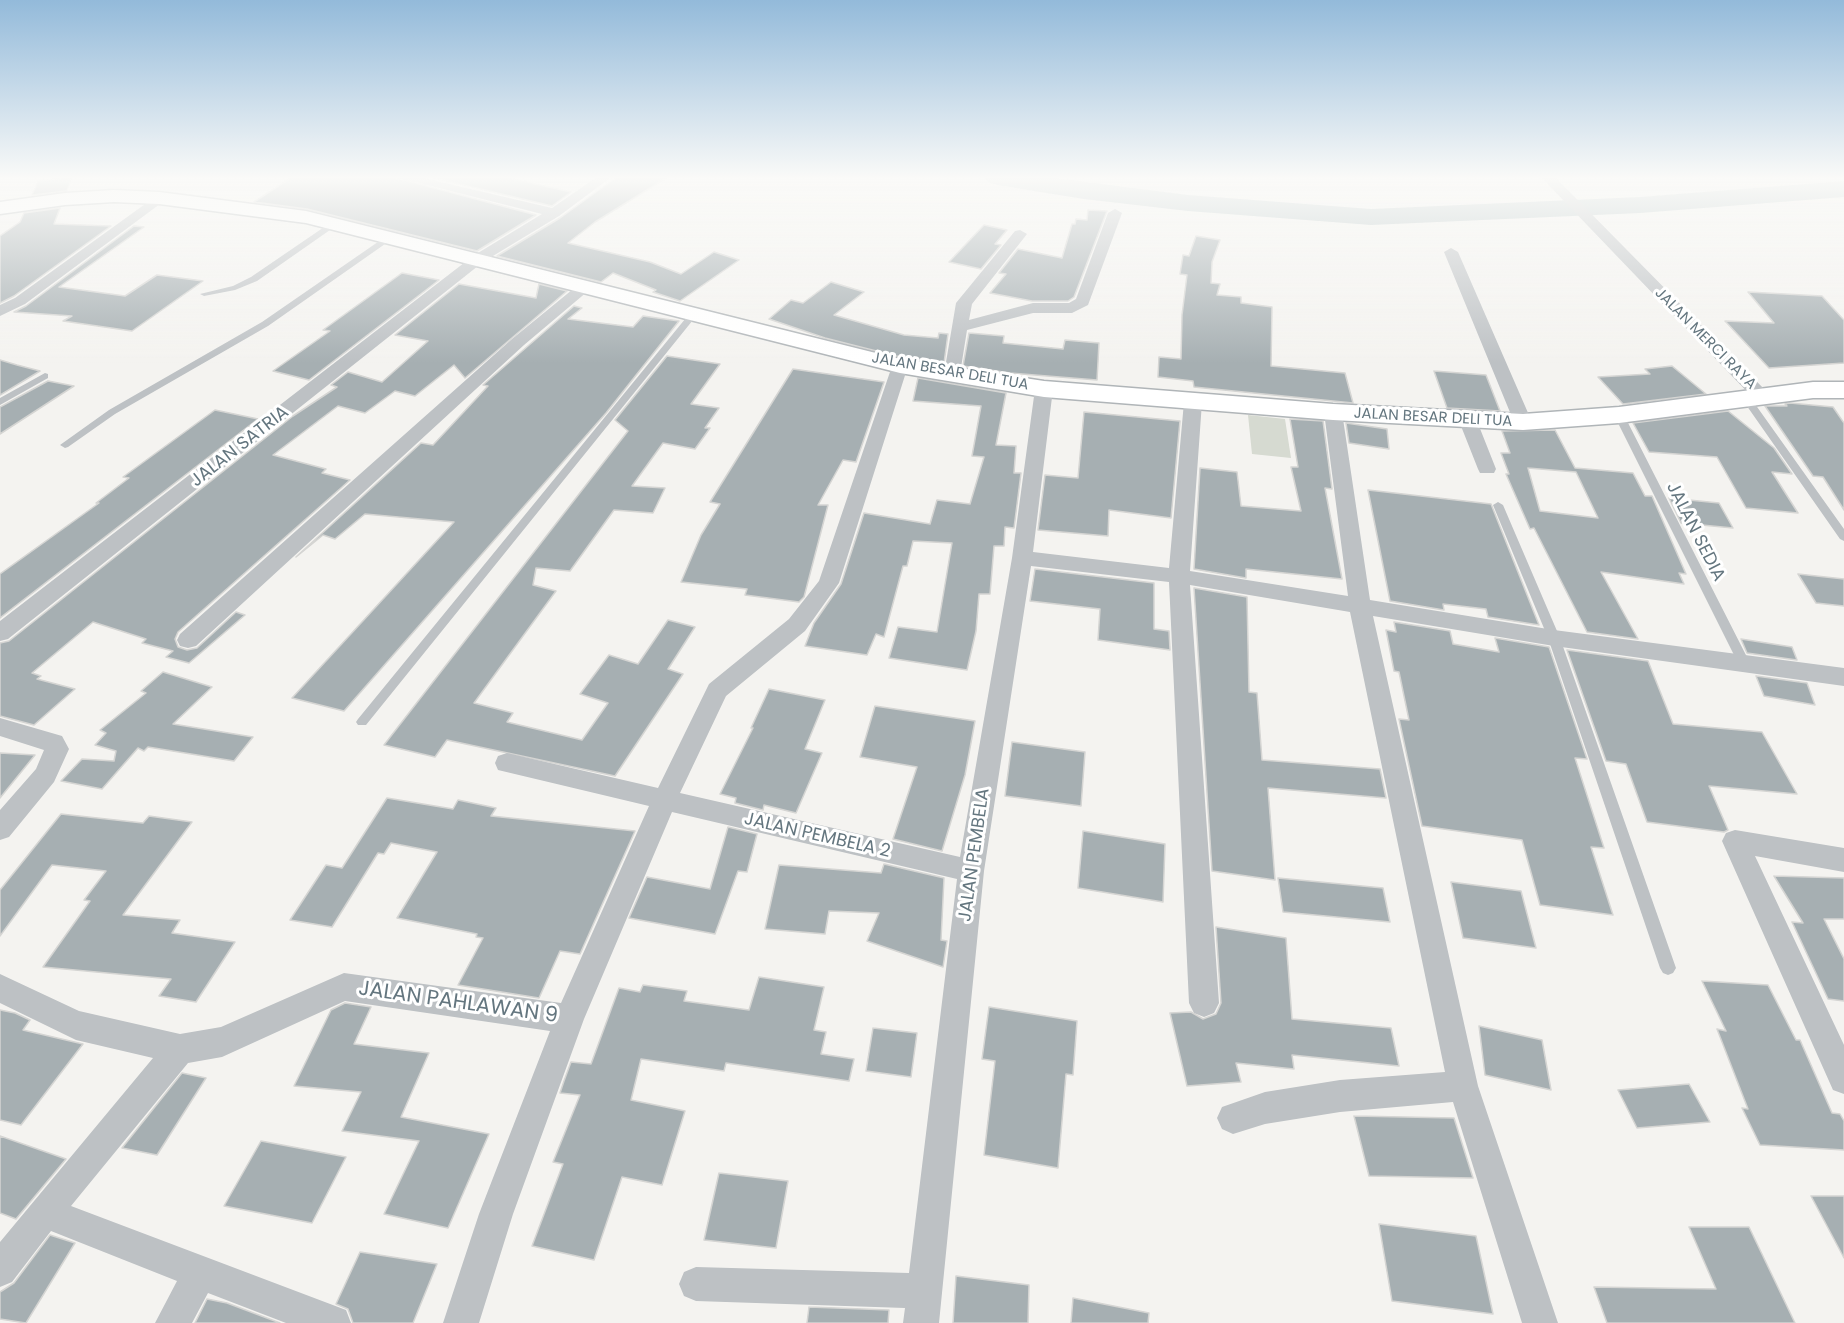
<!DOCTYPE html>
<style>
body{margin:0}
canvas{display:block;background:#f4f3f0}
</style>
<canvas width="1844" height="1323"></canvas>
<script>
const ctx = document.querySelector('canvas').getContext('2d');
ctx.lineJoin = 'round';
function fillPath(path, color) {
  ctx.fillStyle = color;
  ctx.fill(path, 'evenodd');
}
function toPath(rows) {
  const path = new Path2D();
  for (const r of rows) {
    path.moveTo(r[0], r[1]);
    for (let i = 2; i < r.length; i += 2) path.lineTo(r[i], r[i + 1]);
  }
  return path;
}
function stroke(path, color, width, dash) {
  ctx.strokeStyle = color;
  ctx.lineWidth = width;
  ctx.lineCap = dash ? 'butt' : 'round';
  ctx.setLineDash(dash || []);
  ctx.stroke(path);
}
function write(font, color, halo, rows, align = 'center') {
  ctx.font = font + ' Poppins,sans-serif';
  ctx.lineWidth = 6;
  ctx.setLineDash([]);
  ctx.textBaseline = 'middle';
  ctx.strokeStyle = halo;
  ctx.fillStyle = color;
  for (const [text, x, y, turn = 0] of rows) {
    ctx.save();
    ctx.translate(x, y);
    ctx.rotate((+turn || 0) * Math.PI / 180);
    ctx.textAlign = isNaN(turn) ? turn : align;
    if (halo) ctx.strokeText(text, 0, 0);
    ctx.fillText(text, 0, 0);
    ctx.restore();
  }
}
fillPath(toPath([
 [1248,415,1285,419,1291,458,1252,454]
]), '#d6dad1');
fillPath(toPath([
 [984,177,1047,177,1188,195,1371,209,1640,197,1844,181,1844,197,1640,213,1371,225,1188,211,1084,199,997,185,988,182,984,177]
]), '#b5c3c5');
const building = toPath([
 [72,177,67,191,32,195,38,181,72,177],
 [292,177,393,177,536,215,477,251,307,209,254,202,292,177],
 [430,177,505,177,571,192,552,206,430,177],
 [617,177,668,177,595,222,568,243,650,262,681,274,714,252,739,260,680,301,653,292,656,290,613,273,601,282,497,256,560,218,617,177],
 [60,208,54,224,111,226,14,296,0,303,0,236,20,222,24,213,60,208],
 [1088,210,1107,211,1074,297,1068,301,1032,301,990,293,1006,274,999,273,1018,249,1062,258,1072,224,1075,224,1076,219,1087,220,1088,210],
 [984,225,1007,230,995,244,1001,245,981,269,949,262,984,225],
 [134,226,144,227,59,287,125,296,157,275,203,281,132,331,63,321,72,316,14,312,26,306,134,226],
 [1196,236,1220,240,1212,262,1211,283,1220,284,1217,295,1241,297,1241,303,1272,307,1271,366,1345,373,1353,403,1194,387,1193,381,1158,377,1159,357,1181,359,1182,315,1187,275,1180,274,1183,255,1189,256,1196,236],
 [402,273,439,280,309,380,273,371,330,331,323,330,402,273],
 [831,282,864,292,834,315,904,335,938,338,939,333,948,334,944,363,900,357,825,338,769,319,791,300,803,303,831,282],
 [459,284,536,298,539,284,567,291,465,378,454,365,415,396,395,391,365,413,338,406,273,455,326,469,322,473,350,480,178,632,175,639,178,647,187,650,197,648,236,612,245,615,189,663,166,657,173,651,142,643,146,639,93,622,32,673,41,676,37,679,75,689,34,725,0,716,0,643,9,641,293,416,337,387,331,385,348,372,382,382,428,341,395,335,459,284],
 [1748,292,1822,296,1844,320,1844,363,1769,368,1725,321,1774,323,1748,292],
 [574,306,582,308,568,319,633,327,643,316,679,321,606,413,344,711,292,698,454,522,365,514,335,539,323,535,296,557,421,443,433,445,488,386,483,385,574,306],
 [969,333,1004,336,1003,343,1063,349,1065,340,1099,343,1097,380,1010,373,963,366,969,333],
 [667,356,720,364,691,404,719,408,705,428,710,428,695,449,663,443,632,486,665,488,653,513,614,510,570,571,536,568,533,585,556,591,474,703,513,713,507,722,582,740,608,703,580,694,609,655,638,664,668,620,695,627,668,669,683,674,615,776,447,740,435,757,384,745,628,431,615,420,667,356],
 [0,360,17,365,40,371,0,395,0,360],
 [1672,366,1706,394,1623,404,1598,377,1650,374,1645,369,1672,366],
 [793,369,884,382,856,462,843,460,818,505,828,505,804,597,799,602,745,595,747,589,681,582,701,535,720,504,710,502,793,369],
 [1434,371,1486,375,1500,411,1447,408,1434,371],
 [918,378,1006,393,996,445,1016,446,1014,473,1021,473,1014,528,1005,527,1004,546,994,546,990,594,979,594,976,631,967,670,889,658,898,627,937,632,952,543,913,541,907,566,903,566,884,637,876,634,867,655,805,646,814,623,841,584,864,513,930,524,937,500,970,504,984,457,972,456,981,406,913,401,918,378],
 [48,381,74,386,0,434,0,407,48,381],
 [1790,403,1833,407,1844,423,1844,510,1823,477,1813,476,1765,406,1787,406,1785,404,1790,403],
 [215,410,258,419,0,618,0,574,99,503,96,503,129,478,123,477,215,410],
 [1728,411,1774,448,1792,474,1772,472,1798,513,1746,508,1717,457,1649,452,1633,423,1728,411],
 [1084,412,1180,421,1171,518,1109,510,1108,536,1038,530,1045,475,1078,478,1084,412],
 [1290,419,1323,421,1332,489,1325,488,1342,579,1246,569,1246,578,1194,569,1200,468,1237,472,1241,506,1301,511,1291,467,1298,467,1290,419],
 [1346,423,1387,429,1389,449,1349,443,1346,423],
 [1555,430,1575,468,1633,473,1645,496,1652,496,1686,574,1679,573,1684,584,1601,572,1638,639,1587,632,1534,528,1530,529,1506,474,1509,474,1501,453,1510,453,1502,431,1555,430],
 [1528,468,1576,472,1598,518,1540,511,1528,468],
 [1368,490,1491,504,1539,625,1488,617,1486,609,1443,604,1444,610,1390,601,1368,490],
 [1669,498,1719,503,1733,528,1681,523,1669,498],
 [1035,569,1154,583,1154,629,1169,631,1170,650,1098,640,1100,609,1030,601,1035,569],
 [1798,574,1844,579,1844,606,1816,603,1798,574],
 [1194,588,1247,597,1249,692,1257,693,1262,760,1380,769,1386,798,1268,788,1275,880,1212,871,1194,588],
 [1394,622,1450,631,1453,644,1499,652,1495,638,1549,647,1587,759,1575,758,1604,848,1591,847,1613,915,1540,905,1522,840,1422,826,1399,719,1409,720,1399,672,1394,671,1386,630,1396,632,1394,622],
 [1741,639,1792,647,1797,660,1747,653,1741,639],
 [1567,650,1648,661,1673,724,1762,732,1797,794,1709,786,1728,830,1724,832,1647,822,1626,764,1606,761,1567,650],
 [163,672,212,687,173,724,253,737,234,761,148,747,144,751,138,748,102,789,61,781,82,759,114,761,116,751,95,745,106,733,100,730,146,693,141,691,163,672],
 [1756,676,1807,683,1815,705,1764,696,1756,676],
 [769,689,825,700,805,749,822,753,796,813,764,805,763,810,735,803,736,798,720,794,753,728,751,728,769,689],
 [875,706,975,721,965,775,942,851,893,839,917,767,860,757,875,706],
 [1012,742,1085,752,1081,806,1005,796,1012,742],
 [0,753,35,755,0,798,0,753],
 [387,798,453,809,458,800,496,808,491,816,635,831,580,954,560,951,539,998,458,985,483,938,476,937,477,934,397,918,437,852,391,843,384,854,378,853,332,927,290,920,326,865,342,868,387,798],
 [61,814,143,823,149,816,192,822,123,915,180,920,172,933,235,942,196,1002,159,996,171,979,43,967,90,901,84,900,106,871,52,865,0,936,0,890,61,814],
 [728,827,757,834,747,872,738,871,715,934,629,918,647,877,710,889,728,827],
 [1083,831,1165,844,1163,902,1078,888,1083,831],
 [884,864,944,878,941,940,947,941,943,967,867,941,879,913,829,911,825,934,765,929,779,865,881,873,884,864],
 [1774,876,1844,878,1844,919,1824,919,1844,959,1844,1001,1828,999,1792,922,1803,923,1774,876],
 [1278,878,1383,888,1390,922,1283,912,1278,878],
 [1451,882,1521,891,1536,948,1463,938,1451,882],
 [1216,927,1286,938,1292,1019,1391,1028,1399,1066,1292,1055,1294,1069,1236,1063,1241,1082,1187,1086,1170,1013,1191,1012,1203,1019,1216,1014,1221,1003,1216,927],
 [759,977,824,987,814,1030,826,1032,821,1054,854,1059,849,1081,726,1063,724,1071,641,1059,631,1100,685,1111,662,1185,622,1177,594,1260,532,1246,563,1164,553,1162,580,1095,560,1093,564,1081,571,1062,591,1064,619,988,640,992,643,985,687,991,684,1001,749,1010,759,977],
 [1702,981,1768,985,1796,1040,1800,1040,1832,1113,1840,1114,1844,1121,1844,1150,1760,1145,1742,1108,1748,1109,1717,1029,1726,1031,1702,981],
 [345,1003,371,1007,354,1044,429,1053,401,1117,489,1134,448,1228,384,1214,419,1141,342,1131,361,1092,294,1086,331,1010,345,1003],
 [989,1007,1077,1021,1073,1075,1066,1074,1058,1168,984,1155,995,1061,982,1059,989,1007],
 [0,1010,15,1013,30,1020,23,1030,83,1044,21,1125,0,1120,0,1010],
 [1479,1026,1542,1040,1551,1090,1485,1075,1479,1026],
 [873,1028,917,1033,911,1077,866,1071,873,1028],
 [182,1073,206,1078,157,1155,122,1148,182,1073],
 [1689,1084,1710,1122,1637,1128,1618,1090,1689,1084],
 [1354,1116,1454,1118,1473,1178,1369,1176,1354,1116],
 [0,1136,66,1159,16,1219,0,1213,0,1136],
 [261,1141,346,1157,312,1223,224,1206,261,1141],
 [719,1173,788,1181,776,1248,704,1240,719,1173],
 [1811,1196,1844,1196,1844,1258,1811,1196],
 [1379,1224,1476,1236,1493,1314,1392,1301,1379,1224],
 [1689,1227,1749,1227,1795,1323,1607,1323,1594,1287,1716,1289,1689,1227],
 [50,1235,75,1243,26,1323,0,1319,0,1292,14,1283,50,1235],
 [360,1252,437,1264,413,1323,353,1323,348,1309,336,1304,360,1252],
 [956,1276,1029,1285,1028,1323,953,1323,956,1276],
 [1073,1298,1149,1313,1148,1323,1071,1323,1073,1298],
 [207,1299,227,1303,280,1323,195,1323,207,1299],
 [809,1307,889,1310,888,1323,807,1323,809,1307]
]);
fillPath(building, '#a6afb2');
stroke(building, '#d5d5d3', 1.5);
const primary = toPath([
 [114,190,159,192,306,211,900,359,1044,381,1333,404,1523,414,1619,407,1813,382,1844,382,1844,398,1813,398,1619,423,1523,430,1333,420,1044,397,900,373,306,223,159,204,114,202,65,205,0,214,0,202,65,193,114,190]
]);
stroke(primary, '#b0b5b8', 3);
fillPath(toPath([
 [333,221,340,223,257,281,235,290,204,296,200,294,233,286,251,277,333,221],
 [388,235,395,237,268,326,115,414,68,447,65,448,60,445,109,410,262,322,388,235],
 [690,313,697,315,366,725,358,725,356,722,358,719,690,313],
 [45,373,48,374,48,378,0,405,0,398,45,373],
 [1747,396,1750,397,1844,529,1844,541,1840,539,1742,399,1747,396],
 [1619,412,1624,415,1750,663,1748,666,1744,667,1738,663,1614,415,1619,412],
 [1498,502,1503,505,1560,638,1676,968,1673,973,1668,975,1663,973,1660,968,1548,638,1493,505,1498,502]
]), '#bdc1c4');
fillPath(toPath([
 [395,177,419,177,552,208,597,177,610,178,559,216,483,262,8,639,0,641,0,621,473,256,542,214,395,177],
 [1541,177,1555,177,1768,393,1771,397,1768,401,1756,401,1541,177],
 [159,194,164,195,164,201,25,304,0,316,0,305,15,298,159,194],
 [1115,209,1122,213,1088,305,1072,313,1033,313,967,330,960,374,958,378,946,378,944,374,956,303,1015,231,1020,230,1027,234,972,304,969,320,1033,303,1069,303,1076,299,1108,213,1115,209],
 [1451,248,1458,252,1532,422,1529,426,1523,427,1514,422,1444,252,1451,248],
 [583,283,591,288,588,291,524,345,196,646,188,648,180,646,177,640,180,634,512,339,578,285,583,283],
 [900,361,908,366,839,583,805,631,726,696,680,793,960,857,1012,558,1035,389,1044,384,1053,389,1033,552,1169,568,1184,402,1193,397,1202,402,1190,571,1348,596,1324,412,1333,407,1342,412,1370,600,1554,630,1844,668,1844,686,1554,646,1373,616,1478,1086,1558,1323,1522,1323,1453,1102,1340,1112,1265,1124,1233,1134,1222,1129,1217,1118,1222,1107,1265,1092,1340,1080,1445,1072,1350,612,1190,585,1219,1003,1214,1013,1204,1017,1194,1013,1189,1003,1169,582,1031,566,984,871,939,1323,903,1323,905,1308,696,1301,684,1296,679,1284,684,1272,696,1267,909,1273,957,879,672,812,584,1019,513,1214,479,1323,443,1323,479,1214,550,1031,345,1001,222,1057,188,1063,71,1206,346,1310,351,1323,286,1323,208,1293,192,1323,155,1323,177,1281,51,1231,12,1282,0,1287,0,1242,153,1058,76,1040,0,1003,0,974,79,1011,180,1034,221,1027,344,973,561,1003,649,806,498,770,495,763,498,756,507,753,658,788,709,684,789,619,819,581,892,366,900,361],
 [1468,416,1477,421,1496,469,1494,473,1480,473,1478,469,1459,421,1468,416],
 [0,718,62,736,69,749,54,782,9,837,0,840,0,810,36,769,44,750,0,736,0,718],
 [1735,830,1844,848,1844,872,1755,856,1844,1045,1844,1094,1833,1090,1722,841,1726,833,1735,830]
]), '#bdc1c4');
fillPath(primary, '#fff');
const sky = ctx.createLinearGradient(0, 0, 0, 363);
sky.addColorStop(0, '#93bada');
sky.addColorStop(0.49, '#fafaf8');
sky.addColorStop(1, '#fafaf800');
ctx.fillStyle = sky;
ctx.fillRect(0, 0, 1844, 363);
write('15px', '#64767f', '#fff', [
 ["JALAN MERCI RAYA",1705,339,45],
 ["JALAN BESAR DELI TUA",950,372,10],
 ["JALAN BESAR DELI TUA",1433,418,3]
]);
write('18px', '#64767f', '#fff', [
 ["JALAN SATRIA",240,447,-38],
 ["JALAN SEDIA",1695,532,63],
 ["JALAN PEMBELA 2",817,836,13],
 ["JALAN PEMBELA",975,855,-82]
]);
write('21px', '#64767f', '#fff', [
 ["JALAN PAHLAWAN 9",458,1003,8]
]);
</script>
